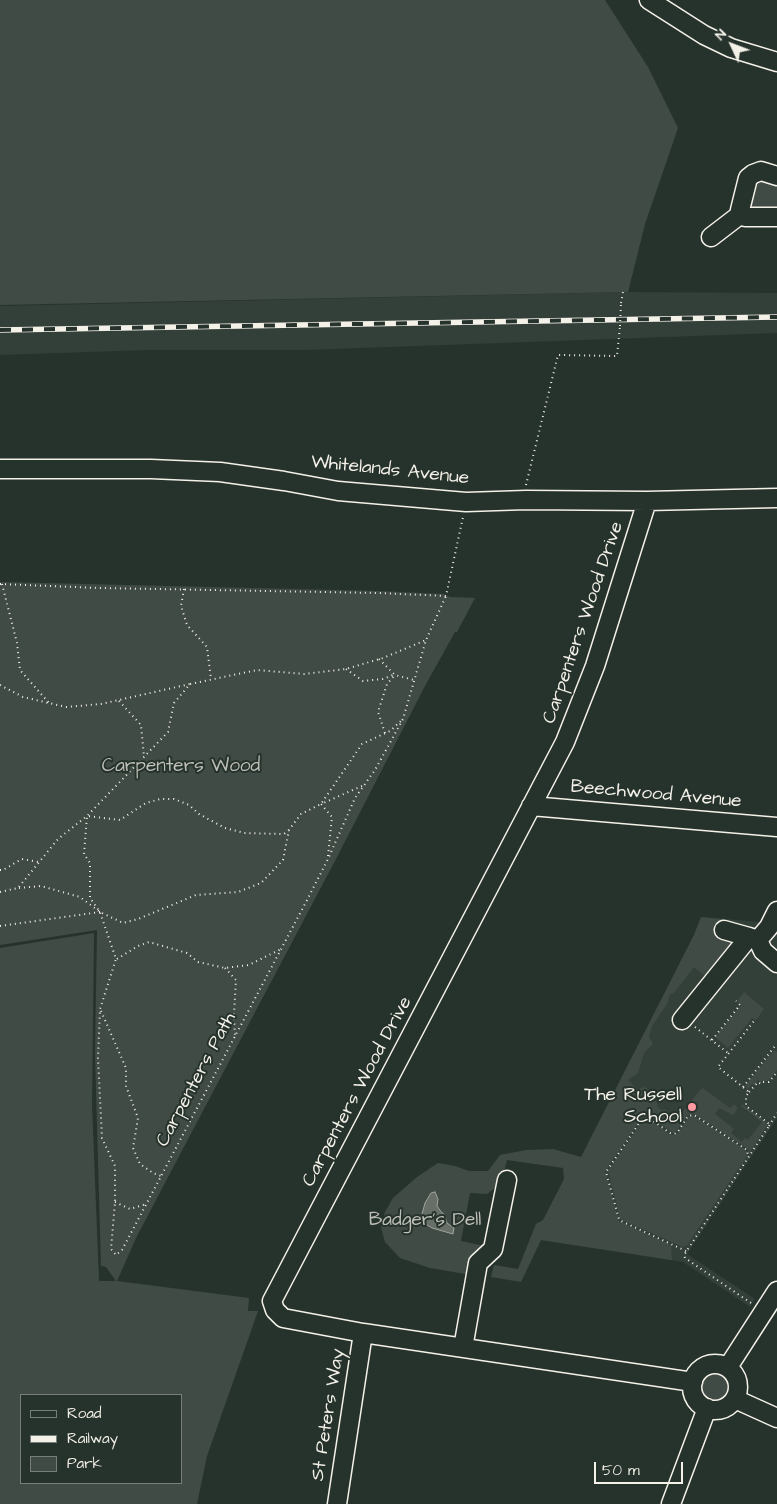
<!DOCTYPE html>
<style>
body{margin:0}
#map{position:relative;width:777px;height:1504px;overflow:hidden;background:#26332d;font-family:"Architects Daughter",sans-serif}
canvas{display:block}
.legend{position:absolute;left:20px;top:1394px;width:162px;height:90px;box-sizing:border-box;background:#26332d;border:1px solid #787f78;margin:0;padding:6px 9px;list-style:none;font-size:15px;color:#f4f1e8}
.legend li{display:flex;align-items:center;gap:10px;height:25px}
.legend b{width:25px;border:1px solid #787f78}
.north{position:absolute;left:707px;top:20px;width:50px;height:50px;-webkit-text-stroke:4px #26332d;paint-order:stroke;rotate:313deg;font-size:14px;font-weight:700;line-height:20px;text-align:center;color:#f4f1e8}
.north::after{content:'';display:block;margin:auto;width:18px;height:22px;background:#f4f1e8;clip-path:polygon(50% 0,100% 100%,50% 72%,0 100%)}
.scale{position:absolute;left:594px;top:1462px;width:89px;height:22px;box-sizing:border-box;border:2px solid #f4f1e8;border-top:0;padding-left:6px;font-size:15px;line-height:18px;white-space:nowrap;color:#f4f1e8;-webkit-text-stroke:4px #26332d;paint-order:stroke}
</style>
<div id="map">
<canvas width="777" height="1504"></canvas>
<ul class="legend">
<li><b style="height:6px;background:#26332d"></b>Road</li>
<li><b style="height:6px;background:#f4f1e8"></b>Railway</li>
<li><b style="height:14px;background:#414b45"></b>Park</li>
</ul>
<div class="north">N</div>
<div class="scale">50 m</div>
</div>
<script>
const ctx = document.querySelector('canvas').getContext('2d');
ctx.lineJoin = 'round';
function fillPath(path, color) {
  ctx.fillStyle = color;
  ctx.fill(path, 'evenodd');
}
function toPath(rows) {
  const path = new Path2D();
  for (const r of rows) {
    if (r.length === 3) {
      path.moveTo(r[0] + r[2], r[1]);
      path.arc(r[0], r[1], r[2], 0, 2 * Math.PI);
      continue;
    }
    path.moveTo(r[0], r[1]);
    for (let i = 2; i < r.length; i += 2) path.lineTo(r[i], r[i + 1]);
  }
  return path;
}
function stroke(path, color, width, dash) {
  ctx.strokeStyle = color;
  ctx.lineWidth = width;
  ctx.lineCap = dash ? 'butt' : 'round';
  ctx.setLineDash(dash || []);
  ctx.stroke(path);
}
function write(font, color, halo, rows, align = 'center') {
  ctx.font = font + ' "Architects Daughter",sans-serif';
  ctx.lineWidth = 4;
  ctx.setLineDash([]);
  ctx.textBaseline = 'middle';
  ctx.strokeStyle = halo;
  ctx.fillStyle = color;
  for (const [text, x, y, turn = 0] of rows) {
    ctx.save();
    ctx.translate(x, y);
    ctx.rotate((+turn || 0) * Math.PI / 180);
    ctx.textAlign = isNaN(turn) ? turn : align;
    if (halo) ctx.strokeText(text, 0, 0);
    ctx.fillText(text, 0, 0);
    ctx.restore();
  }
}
fillPath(toPath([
 [628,292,777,293,777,333,305,350,146,350,0,355,0,306],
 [701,917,761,922,777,929,777,1118,687,1254,755,1299,750,1307,683,1262,540,1240,694,935]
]), '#333f39');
fillPath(toPath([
 [0,0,605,0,648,67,678,128,645,224,628,292,0,305],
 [753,179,777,182,777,213,748,212],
 [0,582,378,591,444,594,450,597,475,598,457,632,455,632,425,686,337,857,186,1143,136,1238,117,1281,249,1298,248,1311,258,1311,207,1456,197,1504,0,1504,0,948,94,933,92,1105,99,1281,116,1281,106,1267,101,1266,95,1054,97,930,0,945],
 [21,1395,181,1395,181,1483,21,1483],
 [701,917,721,919,719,931,742,942,709,979,694,967,673,994,670,994,667,1004,652,1026,649,1037,653,1044,644,1053,638,1073,628,1080,637,1089,645,1087,656,1097,655,1101,658,1104,657,1106,662,1111,664,1109,677,1119,700,1090,703,1088,730,1108,734,1104,738,1108,733,1115,719,1108,715,1114,734,1129,731,1133,742,1142,745,1138,748,1140,762,1122,741,1106,742,1104,767,1123,767,1126,749,1153,748,1149,694,1114,688,1115,676,1131,673,1133,650,1117,645,1117,641,1119,605,1171,619,1221,671,1245,672,1260,541,1240,521,1282,491,1277,494,1265,518,1269,536,1224,543,1220,564,1179,563,1168,507,1160,501,1183,487,1194,470,1193,461,1241,489,1247,471,1275,430,1268,400,1258,385,1242,381,1228,385,1212,393,1198,417,1177,438,1163,455,1166,469,1171,488,1171,500,1155,526,1150,553,1149,581,1157,694,935],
 [744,992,764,1009,756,1020,752,1018,728,1048,715,1037,741,1005,737,1001],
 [774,1050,777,1052,777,1070,769,1081,762,1081,761,1082,758,1080,754,1085,752,1084,748,1089,745,1086],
 [694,1116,746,1150,747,1156,687,1245,683,1247,622,1220,620,1218,608,1171,643,1120,648,1119,651,1120,670,1135,673,1135,677,1134,689,1117],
 [715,1387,15]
]), '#414b45');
const water = toPath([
 [435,1192,438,1199,437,1206,442,1213,444,1214,447,1223,454,1228,453,1234,432,1228,424,1223,422,1214,425,1203,431,1193,435,1192]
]);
fillPath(water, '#676f68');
stroke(water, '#9fa39b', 1);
const minor = toPath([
 [649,0,704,35,731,48,777,62],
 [777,176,761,171,753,174,748,178,740,210,741,214,745,217,777,217],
 [711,237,741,214],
 [0,469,151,469,220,472,284,481,338,491,466,502,526,500,647,501,777,498],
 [647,501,595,666,565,742,272,1301,275,1310,283,1318,363,1333,693,1382],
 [531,806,777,827],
 [777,911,769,927,758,940,763,951,777,963],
 [724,930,749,937],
 [682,1020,749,937,758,940],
 [463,1348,478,1263,493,1249,507,1180],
 [715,1387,23],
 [728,1367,777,1291],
 [735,1399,777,1418],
 [337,1504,363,1333],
 [671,1504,707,1408]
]);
stroke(minor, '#f4f1e8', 21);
stroke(toPath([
 [621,303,623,292],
 [526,485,558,355,617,356,620,326],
 [0,584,99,588,379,593,446,596,463,517],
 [2,584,17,643,20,670,49,703],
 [184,589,181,606,187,625,207,647,211,679],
 [379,659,395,675,414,680],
 [346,669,363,681,383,679,393,675],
 [0,685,23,697,66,707,101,704,190,684],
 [119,701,141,725,144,757],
 [385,733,378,712,387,684,395,675],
 [289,830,284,834,244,833,225,828,199,814,189,805,174,799,160,799,146,803,120,820,87,816,84,854,90,863,90,898,100,912,116,959,100,1009,98,1058,102,1138,115,1166,115,1202,111,1249,116,1255,122,1250,306,902,328,859,355,798,375,770,403,719,426,640,446,596],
 [328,856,332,817,321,804,362,786],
 [0,870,3,870,22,859,39,862],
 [19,888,41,886,80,897,100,912,123,923,138,919,196,895,238,892,261,883,283,860,289,830,301,814,321,804,362,744,390,731,402,720],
 [0,892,18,888,58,839,87,816,168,732,174,703,190,684,257,670,304,674,346,669,383,658,426,640],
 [0,926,100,912],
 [117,959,138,946,149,942,187,953,198,962,225,968,249,965,279,950,281,947],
 [225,968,236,980,234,1014,235,1036],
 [101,1011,126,1068,126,1086,138,1118,133,1148,140,1164,153,1173,161,1176],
 [695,1027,728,1053],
 [712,1040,740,1005,736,1001],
 [743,1087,775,1046],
 [749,1092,758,1082,761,1084,763,1082,769,1082,777,1072],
 [769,1126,777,1113],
 [115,1202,130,1209,146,1204],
 [686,1251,621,1221,619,1219,606,1172,642,1119,646,1118,649,1118,670,1133,673,1134,677,1133,688,1116,694,1115,747,1150,748,1156],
 [751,1303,685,1258,684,1255,769,1126,768,1123,746,1106,746,1096,749,1092,718,1067,754,1021]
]), '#f4f1e8', 2, [1, 4]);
stroke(minor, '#26332d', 18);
const rail = toPath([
 [0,330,777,317]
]);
stroke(rail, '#f4f1e8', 5.5);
stroke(rail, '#26332d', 4, [11]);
stroke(toPath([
 [620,326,621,303]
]), '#f4f1e8', 2, [1, 4]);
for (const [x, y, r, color] of [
 [692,1107,5,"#ff9aa2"]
]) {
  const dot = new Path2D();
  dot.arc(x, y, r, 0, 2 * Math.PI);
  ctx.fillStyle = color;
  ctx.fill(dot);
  stroke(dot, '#26332d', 2);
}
write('19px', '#f4f1e8', '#26332d', [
 ["Whitelands Avenue",390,471,6],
 ["Carpenters Wood Drive",584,623,-71],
 ["Beechwood Avenue",656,795,5],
 ["Carpenters Path",197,1080,-62],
 ["Carpenters Wood Drive",358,1092,-62],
 ["St Peters Way",329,1415,-81]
]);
write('19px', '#bebfb7', '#26332d', [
 ["Carpenters Wood",181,767],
 ["Badger's Dell",425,1221]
]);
write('19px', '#f4f1e8', '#26332d', [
 ["The Russell",682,1096],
 ["School",682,1118]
], 'right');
</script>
